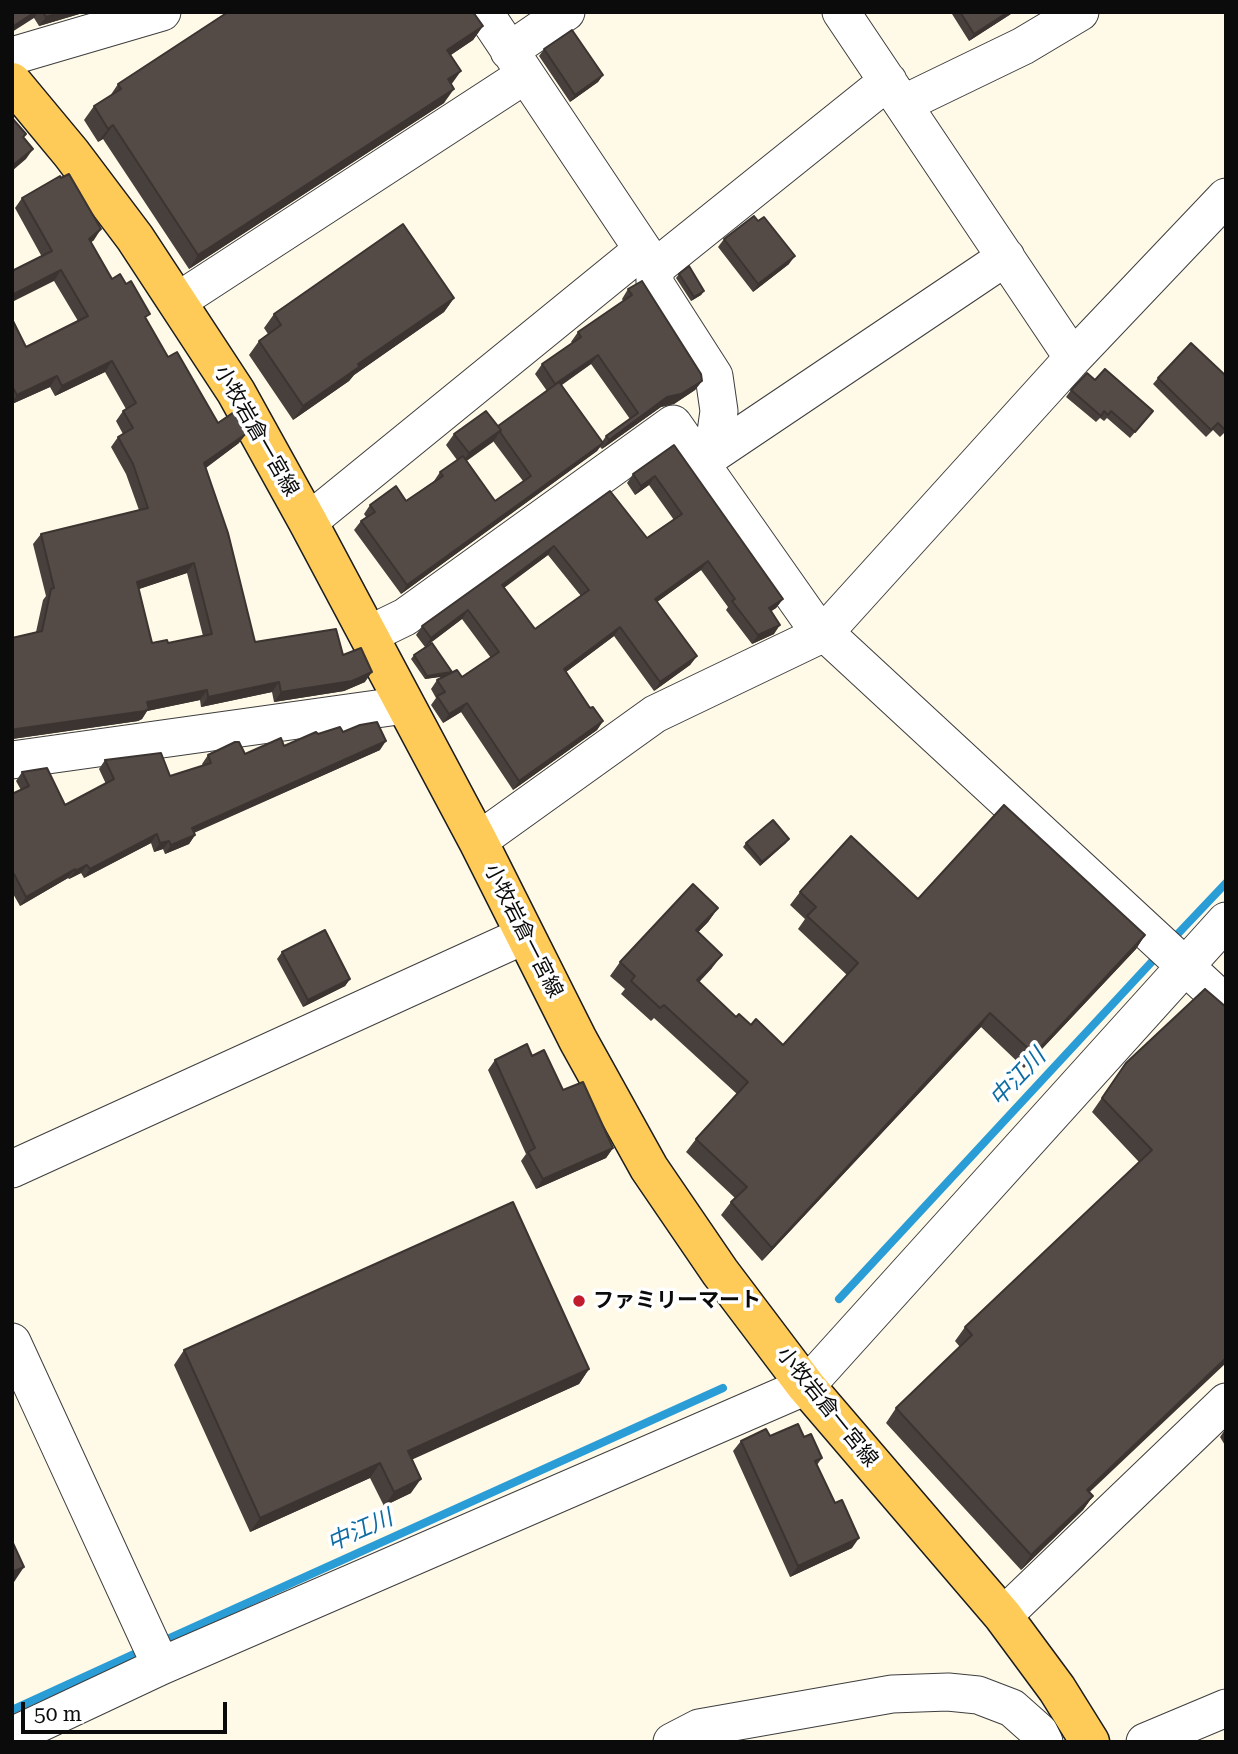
<!DOCTYPE html>
<meta charset="utf-8">
<style>
body{margin:0}
#map{position:relative;width:1238px;height:1754px;overflow:hidden;background:#fff9e8;font-family:"Roboto Serif",serif}
canvas{display:block}
.frame{position:absolute;inset:0;border:14px solid #0b0b0b;pointer-events:none}
.scale{position:absolute;left:21px;top:1702px;width:206px;height:32px;box-sizing:border-box;border:4px solid #0b0b0b;border-top:0;padding-left:9px;font-size:21px;line-height:24px;white-space:nowrap;color:#0b0b0b;-webkit-text-stroke:5px #fff;paint-order:stroke}
</style>
<div id="map">
<canvas width="1238" height="1754"></canvas>
<div class="frame"></div>
<div class="scale">50 m</div>
</div>
<script>
const ctx = document.querySelector('canvas').getContext('2d');
ctx.lineJoin = 'round';
function toPath(rows) {
  const path = new Path2D();
  for (const r of rows) {
    path.moveTo(r[0], r[1]);
    for (let i = 2; i < r.length; i += 2) path.lineTo(r[i], r[i + 1]);
  }
  return path;
}
function stroke(path, color, width, dash) {
  ctx.strokeStyle = color;
  ctx.lineWidth = width;
  ctx.lineCap = dash ? 'butt' : 'round';
  ctx.setLineDash(dash || []);
  ctx.stroke(path);
}
function fillPath(path, color) {
  ctx.fillStyle = color;
  ctx.fill(path, 'evenodd');
}
function write(font, color, halo, rows, align = 'center') {
  ctx.font = font + ' "Roboto Serif","Noto Sans JP",serif';
  ctx.lineWidth = 7;
  ctx.setLineDash([]);
  ctx.textBaseline = 'middle';
  ctx.strokeStyle = halo;
  ctx.fillStyle = color;
  for (const [text, x, y, turn = 0] of rows) {
    ctx.save();
    ctx.translate(x, y);
    ctx.rotate((+turn || 0) * Math.PI / 180);
    ctx.textAlign = isNaN(turn) ? turn : align;
    if (halo) ctx.strokeText(text, 0, 0);
    ctx.fillText(text, 0, 0);
    ctx.restore();
  }
}
stroke(toPath([
 [1172,940,1226,883],
 [839,1299,1159,954],
 [161,1642,723,1388],
 [12,1710,143,1650]
]), '#2b9dd6', 8);
const minor = toPath([
 [484,12,655,268,655,284,714,376,719,411,713,454,699,463],
 [841,12,1073,358],
 [509,51,566,12],
 [12,56,162,12],
 [903,104,1023,46,1080,12],
 [655,268,888,81],
 [178,301,525,75],
 [713,454,1006,257],
 [308,522,642,250],
 [368,635,405,617,673,424,810,619,1226,1004],
 [12,760,405,705],
 [478,841,655,714,824,633,1073,358,1226,197],
 [12,1169,525,935],
 [12,1342,161,1666],
 [1003,1616,1226,1402],
 [12,1736,161,1666,806,1386,1226,921],
 [672,1742,699,1728,892,1694,948,1692,978,1695,1012,1708,1039,1732,1044,1742],
 [1145,1742,1226,1708]
]);
const major = toPath([
 [12,82,71,153,135,238,236,392,308,522,478,841,578,1040,649,1168,720,1272,806,1386,1003,1616,1057,1689,1090,1742]
]);
stroke(minor, '#3e3e3e', 39);
stroke(major, '#1c1c1c', 41);
stroke(minor, '#fff', 37);
stroke(major, '#ffcb58', 38);
fillPath(toPath([
 [12,12,86,12,39,26,34,18],
 [954,12,1014,12,969,41,952,14],
 [483,26,473,40,451,55,451,85,444,103,189,269,103,139,98,142,84,120,94,106,110,96,118,84],
 [544,49,603,75,598,82,570,102,539,56],
 [22,198,94,240,91,242,112,279,146,319,168,357,218,423,239,443,206,468,255,642,343,655,365,682,344,691,274,702,272,692,201,707,200,700,147,711,142,719,138,721,12,739,12,638,36,632,43,600,46,596,33,544,41,534,139,510,126,474,111,447,118,437,123,434,116,421,123,411,126,409,105,372,55,396,50,387,12,404,12,319,26,347,78,321,54,281,42,257,15,208],
 [187,573,203,636,168,643,152,643,139,589],
 [724,239,789,264,753,292,718,247],
 [679,274,704,291,701,295,691,301,676,278],
 [628,289,702,381,695,390,674,404,661,407,602,449,600,447,597,451,401,594,354,530,361,521,366,517,364,514,370,505,406,501,434,481,440,472,457,460,446,445,454,434,498,426,547,391,535,374,542,364,572,343,571,342,578,332,623,301,622,299],
 [591,364,630,419,606,436,602,442,562,385],
 [493,441,523,481,495,501,466,461],
 [454,298,444,312,354,375,349,381,293,420,249,355,259,341,268,334,264,328,274,314],
 [1226,376,1226,431,1220,437,1213,430,1206,437,1153,384,1158,378],
 [1095,380,1153,411,1130,438,1107,418,1104,421,1100,418,1096,422,1066,397,1071,390],
 [674,445,783,599,776,608,771,611,774,634,752,644,726,610,728,607,701,570,657,602,697,656,690,665,654,691,614,636,566,672,590,708,603,721,597,730,513,790,461,712,443,723,431,705,436,698,431,689,437,680,444,676,425,679,411,659,414,655,450,674,462,677,491,658,462,619,425,647,416,635,422,626,610,491,647,538,674,520,649,485,635,495,627,483,633,474],
 [548,555,581,596,535,629,504,587],
 [343,732,380,750,194,833,195,835,189,844,165,854,163,849,154,852,151,843,84,878,81,873,69,879,68,878,20,906,12,892,12,794,21,790,16,781,22,772,65,805,106,784,99,769,105,760,170,776,203,766,202,764,208,755,245,754,284,746,318,734],
 [746,843,786,843,760,866,743,847],
 [800,892,918,899,1145,935,1136,949,1024,1068,981,1027,762,1261,721,1215,731,1202,735,1198,686,1152,696,1139,737,1094,654,1018,651,1021,621,994,625,989,610,976,620,962,718,908,708,922,698,932,712,968,699,982,736,1017,751,1025,783,1045,847,975,798,929,805,919,790,905],
 [282,952,350,979,345,986,303,1007,277,959],
 [1205,989,1090,1492,1093,1496,1083,1510,1021,1570,886,1423,896,1408,960,1347,955,1341,965,1327,1139,1162,1092,1112,1126,1063],
 [532,1056,613,1148,606,1158,536,1189,521,1161,526,1154,488,1070,495,1060],
 [184,1350,589,1369,579,1384,412,1459,411,1493,384,1506,370,1478,250,1532,174,1365],
 [1226,1428,1226,1447,1220,1437],
 [770,1436,804,1437,822,1458,817,1465,852,1548,790,1577,733,1451,741,1441]
]), '#48403c');
fillPath(toPath([
 [35,12,38,12,34,18,12,32,12,27],
 [61,12,86,12,39,26,46,17],
 [1008,12,1014,12,969,41,974,34],
 [483,26,473,40,437,64,447,50],
 [461,71,451,85,448,79],
 [603,75,598,82,570,102,575,95],
 [454,89,444,103,189,269,198,255],
 [113,125,103,139,98,142,108,129],
 [33,149,26,159,12,171,12,166],
 [101,229,94,240,82,250,89,239],
 [795,256,789,264,753,292,758,284],
 [61,270,54,281,12,302,12,295],
 [704,291,701,295,691,301,694,297],
 [454,298,444,312,354,375,349,381,293,420,303,406,358,364],
 [598,355,591,364,548,394,555,384],
 [112,361,105,372,55,396,62,386],
 [57,376,50,387,12,404,12,402,17,395],
 [702,381,695,390,674,404,661,407,602,449,609,440,667,397],
 [501,430,493,442,461,465,469,453],
 [247,433,239,443,197,474,204,463],
 [603,443,597,451,401,594,407,585],
 [655,476,649,485,635,495,641,486],
 [554,546,548,555,496,594,502,585],
 [708,561,701,570,649,608,655,599],
 [194,563,187,573,130,592,137,582],
 [783,599,776,608,763,617,769,608],
 [468,610,462,619,425,647,431,638],
 [780,625,774,634,752,644,758,635],
 [620,627,614,636,558,678,564,669],
 [697,656,690,665,654,691,660,682],
 [372,672,365,682,344,691,274,702,281,692],
 [452,672,449,676,425,679,427,676],
 [279,682,272,692,201,707,208,697],
 [207,690,200,700,147,711,142,719,138,721,12,739,12,731,16,729],
 [467,703,461,712,443,723,449,714],
 [603,721,597,730,513,790,519,781],
 [386,741,380,750,186,836,192,828],
 [157,834,151,843,84,878,90,869],
 [195,835,189,844,165,854,171,845],
 [789,839,786,843,760,866,762,862],
 [169,841,163,849,154,852,160,843],
 [87,865,81,873,69,879,75,871],
 [75,869,68,878,20,906,26,897],
 [718,908,708,922,687,944,696,930],
 [1145,935,1136,949,1024,1068,1034,1054],
 [722,955,712,968,688,994,697,980],
 [350,979,345,986,303,1007,308,1000],
 [990,1013,981,1027,762,1261,772,1248],
 [613,1148,606,1158,536,1189,543,1179],
 [1226,1358,1226,1363,1077,1504,1087,1490],
 [589,1369,579,1384,398,1466,408,1451],
 [380,1463,370,1478,250,1532,260,1518],
 [421,1479,411,1493,384,1506,394,1492],
 [1093,1496,1083,1510,1021,1570,1031,1555],
 [859,1538,852,1548,790,1577,798,1566],
 [24,1567,14,1582,12,1582,12,1572]
]), '#3b3431');
const building = toPath([
 [12,12,35,12,12,27,12,12],
 [43,12,61,12,46,17,43,12],
 [228,12,473,12,483,26,447,50,461,71,448,79,454,89,198,255,113,125,108,129,94,106,121,89,118,84,228,12],
 [960,12,1008,12,974,34,960,12],
 [572,30,603,75,575,95,544,49,572,30],
 [12,118,26,134,23,137,33,149,12,166,12,118],
 [69,174,101,229,89,239,112,279,120,274,126,284,131,281,150,314,145,317,168,357,177,352,218,423,234,412,247,433,204,463,228,533,255,642,336,629,343,655,361,648,372,672,352,681,281,692,279,682,208,697,207,690,147,702,149,709,145,711,16,729,12,731,12,638,42,631,51,589,54,588,41,534,148,508,133,464,118,437,133,428,123,411,136,403,112,361,62,386,57,376,17,395,13,388,12,388,12,319,26,347,88,316,61,270,12,295,12,271,52,251,22,198,60,176,61,178,69,174],
 [194,563,212,634,168,643,167,640,152,643,137,582,194,563],
 [754,216,758,221,764,217,795,256,758,284,724,239,754,216],
 [403,224,454,298,358,364,359,367,303,406,259,341,281,325,274,314,403,224],
 [689,266,704,291,694,297,679,274,689,266],
 [642,281,701,374,702,381,681,394,667,397,609,440,606,436,638,413,598,355,555,384,542,364,581,337,578,332,632,295,628,289,642,281],
 [1191,343,1226,376,1226,429,1225,430,1218,423,1211,430,1158,378,1191,343],
 [1105,369,1153,411,1135,432,1111,411,1108,415,1104,411,1101,416,1071,390,1087,373,1095,380,1105,369],
 [559,382,603,443,407,585,361,521,375,512,370,505,396,486,406,501,443,476,440,472,463,456,495,501,531,476,500,432,501,430,498,426,559,382],
 [486,411,501,430,469,453,454,434,486,411],
 [674,445,783,599,769,608,780,625,758,635,732,601,735,599,708,561,655,599,697,656,660,682,620,627,564,669,590,708,593,707,603,721,519,781,467,703,449,714,437,696,445,692,437,680,457,670,462,677,499,652,468,610,431,638,422,626,610,491,647,538,682,514,655,476,641,486,633,474,674,445],
 [554,546,589,590,535,629,502,585,554,546],
 [432,643,452,672,427,676,414,655,432,643],
 [377,722,386,741,192,828,195,835,171,845,169,841,160,843,157,834,90,869,87,865,75,871,75,869,26,897,14,874,12,875,12,794,29,786,22,772,47,768,65,805,114,779,105,760,161,753,170,776,211,763,208,755,235,742,239,742,245,754,281,738,284,746,316,732,318,734,340,727,343,732,360,725,377,722],
 [1004,805,1145,935,1034,1054,990,1013,772,1248,731,1202,747,1187,696,1139,748,1082,664,1005,660,1008,631,981,635,976,620,962,693,884,718,908,696,930,722,955,697,980,736,1017,739,1014,751,1025,756,1019,783,1045,858,963,807,916,816,907,800,892,851,836,918,899,1004,805],
 [773,820,789,839,762,862,746,843,773,820],
 [325,930,350,979,308,1000,282,952,325,930],
 [1205,989,1226,1007,1226,1358,1087,1490,1093,1496,1031,1555,896,1408,972,1335,965,1327,1152,1150,1102,1098,1126,1063,1205,989],
 [527,1044,532,1056,544,1050,563,1090,583,1082,613,1148,543,1179,528,1152,535,1148,495,1060,527,1044],
 [513,1202,589,1369,408,1451,421,1479,394,1492,380,1463,260,1518,184,1350,513,1202],
 [798,1424,804,1437,811,1434,822,1458,815,1461,835,1503,842,1500,859,1538,798,1566,741,1441,766,1429,770,1436,798,1424],
 [12,1541,24,1567,12,1572,12,1541]
]);
fillPath(building, '#544b46');
stroke(building, '#3b3431', 2);
for (const [x, y, r, color] of [
 [579,1301,7,"#c21b2e"]
]) {
  const dot = new Path2D();
  dot.arc(x, y, r, 0, 2 * Math.PI);
  ctx.fillStyle = color;
  ctx.fill(dot);
  stroke(dot, '#fff', 2.5);
}
write('21px', '#0b0b0b', '#fff', [
 ["小牧岩倉一宮線",256,431,60],
 ["小牧岩倉一宮線",523,931,63],
 ["小牧岩倉一宮線",827,1407,51]
]);
write('bold 21px', '#0b0b0b', '#fff', [
 ["ファミリーマート",593,1301]
], 'left');
write('italic 23px', '#0d6ca3', '#fff', [
 ["中江川",1018,1078,-47],
 ["中江川",360,1531,-24]
]);
</script>
